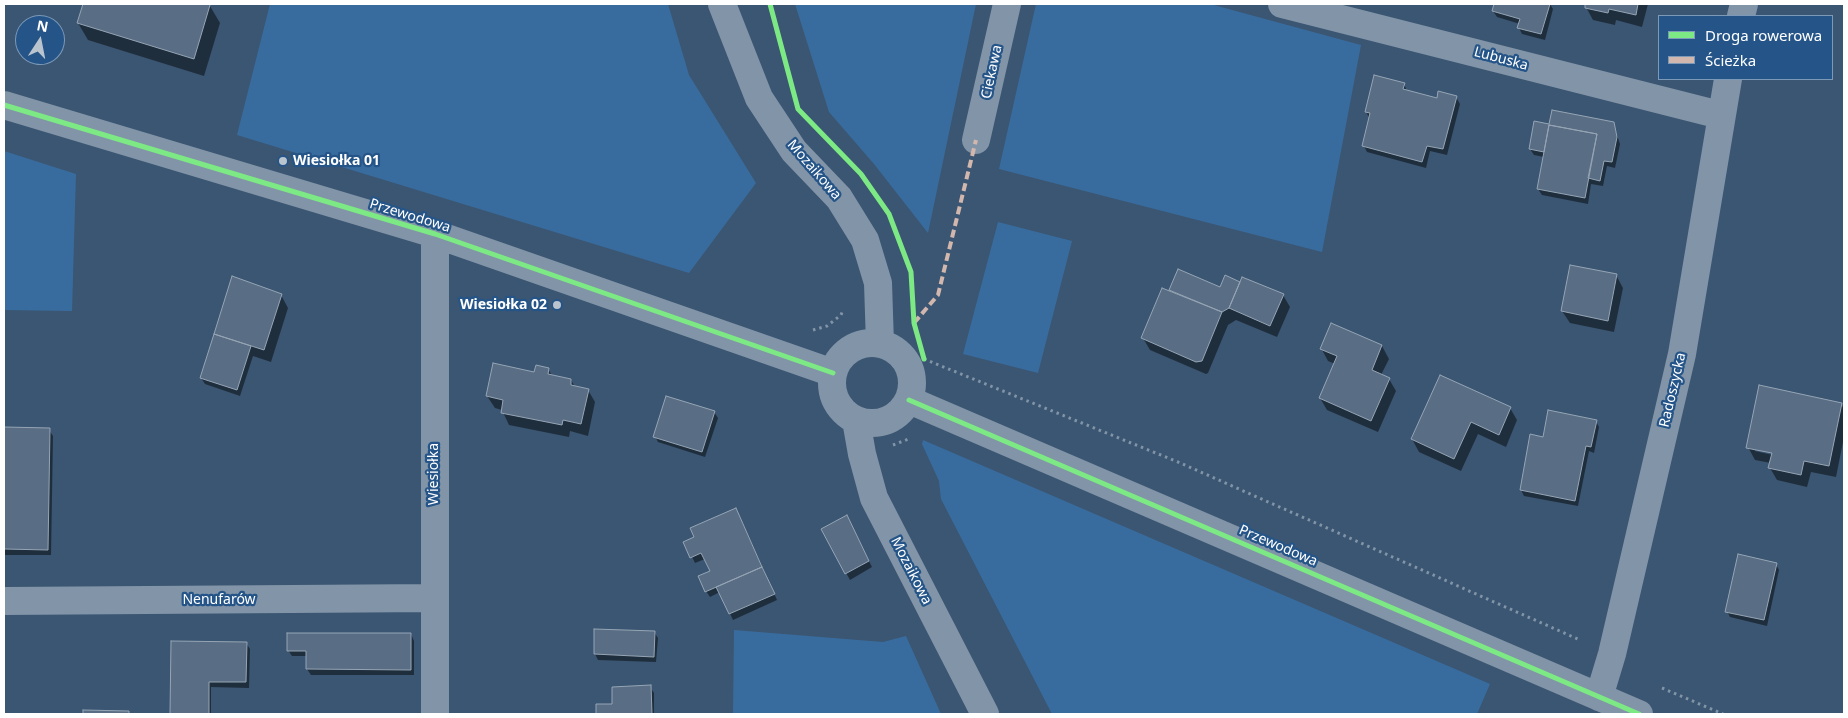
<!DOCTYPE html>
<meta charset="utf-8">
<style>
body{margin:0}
#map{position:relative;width:1848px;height:718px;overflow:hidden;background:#3b5672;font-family:"Noto Sans",sans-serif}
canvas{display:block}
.frame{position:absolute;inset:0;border:5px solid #fff;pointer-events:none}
.legend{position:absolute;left:1658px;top:15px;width:175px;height:65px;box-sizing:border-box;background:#255588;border:1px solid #7c99b8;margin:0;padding:6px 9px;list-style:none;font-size:15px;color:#fff}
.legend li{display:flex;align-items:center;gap:10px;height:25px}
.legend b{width:25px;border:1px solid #7c99b8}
.north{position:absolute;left:15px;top:15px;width:50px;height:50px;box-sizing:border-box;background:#255588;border:1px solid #7c99b8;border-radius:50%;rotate:11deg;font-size:14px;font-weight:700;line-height:20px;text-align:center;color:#fff}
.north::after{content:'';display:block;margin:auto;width:18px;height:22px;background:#bac4ce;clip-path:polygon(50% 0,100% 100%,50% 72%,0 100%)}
</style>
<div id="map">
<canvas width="1848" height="718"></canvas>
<div class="frame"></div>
<ul class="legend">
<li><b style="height:6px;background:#7ce984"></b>Droga rowerowa</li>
<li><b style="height:6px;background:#d1b7ad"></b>Ścieżka</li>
</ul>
<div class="north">N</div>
</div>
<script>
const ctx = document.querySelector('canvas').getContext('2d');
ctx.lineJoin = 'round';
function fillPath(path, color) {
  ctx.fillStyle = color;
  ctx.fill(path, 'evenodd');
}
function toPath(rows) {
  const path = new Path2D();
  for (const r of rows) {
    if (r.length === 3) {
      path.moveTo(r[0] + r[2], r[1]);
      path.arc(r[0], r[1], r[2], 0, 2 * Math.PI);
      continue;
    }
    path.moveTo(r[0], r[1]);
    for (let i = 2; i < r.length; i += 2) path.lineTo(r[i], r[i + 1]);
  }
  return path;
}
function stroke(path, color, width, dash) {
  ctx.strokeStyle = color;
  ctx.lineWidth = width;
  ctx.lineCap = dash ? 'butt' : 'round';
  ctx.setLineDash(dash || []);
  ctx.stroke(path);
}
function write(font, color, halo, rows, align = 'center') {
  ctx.font = font + ' "Noto Sans",sans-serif';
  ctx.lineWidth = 4.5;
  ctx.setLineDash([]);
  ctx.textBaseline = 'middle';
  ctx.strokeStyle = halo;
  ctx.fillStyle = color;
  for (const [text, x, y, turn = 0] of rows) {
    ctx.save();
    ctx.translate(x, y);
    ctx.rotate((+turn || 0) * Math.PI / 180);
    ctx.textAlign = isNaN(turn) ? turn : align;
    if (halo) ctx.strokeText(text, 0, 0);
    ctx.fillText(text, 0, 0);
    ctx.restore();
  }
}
fillPath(toPath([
 [270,4,668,4,689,75,756,183,689,273,237,135],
 [795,4,976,4,928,233,874,164,829,112],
 [1036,4,1210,4,1361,45,1322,252,999,169],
 [4,151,76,174,72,311,4,310],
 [998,222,1072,241,1038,373,963,354],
 [923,440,1490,684,1477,714,1052,714,941,499,939,481,922,444],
 [734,630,883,642,906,636,941,714,733,714]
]), '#396c9e');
fillPath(toPath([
 [84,4,203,4,210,6,220,23,204,76,88,40,78,23],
 [1495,4,1550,4,1553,9,1545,40,1522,34,1519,28,1520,24,1497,17,1493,11],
 [1587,4,1648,4,1642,27,1616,20,1615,25,1593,20,1586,7],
 [1404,84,1407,91,1438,99,1456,97,1460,104,1447,155,1430,151,1426,168,1367,152,1364,146,1370,119,1366,112],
 [1613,123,1620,144,1615,168,1607,166,1603,186,1591,184,1588,204,1542,195,1538,189,1544,157,1534,155,1530,149,1550,126],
 [1178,271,1221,289,1240,283,1283,295,1290,307,1277,337,1236,320,1228,325,1208,373,1206,374,1150,350,1143,338,1170,292],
 [1616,275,1623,288,1614,332,1570,323,1562,311],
 [233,278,281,295,288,308,271,362,253,356,240,396,205,384,201,378],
 [1332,324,1382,346,1389,359,1381,375,1389,379,1396,391,1378,432,1327,410,1320,398,1335,364,1328,361,1321,348],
 [548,369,553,377,571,380,575,387,588,390,595,402,588,436,570,431,569,437,509,425,502,410,495,408,487,396],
 [1841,404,1844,409,1844,437,1836,477,1811,472,1807,487,1777,480,1770,468,1771,463,1755,460,1748,447],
 [1755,448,1778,453,1777,456,1755,451],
 [1510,408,1517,420,1506,447,1478,434,1461,471,1419,452,1412,439],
 [714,412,718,418,705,457,658,442,655,436],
 [1596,421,1599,427,1594,453,1589,451,1578,506,1524,496,1521,490,1544,438],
 [4,429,49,430,53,436,51,555,4,555],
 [739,515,777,600,733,620,720,592,710,597,706,591,711,572,705,559,695,563,685,542],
 [850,523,872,567,850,580,822,529],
 [1776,564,1779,570,1767,626,1730,617,1727,611],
 [595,630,654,632,658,638,656,662,598,660,595,654],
 [411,634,414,641,414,675,311,675,307,669,307,656,292,656,288,650],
 [172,642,246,643,250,649,249,688,211,687,211,714,171,714],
 [650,687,654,693,654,714,598,714,597,706,613,705]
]), '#0007');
const building = toPath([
 [83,4,207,4,210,5,194,59,77,23,83,4],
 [1494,4,1550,4,1541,34,1517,28,1520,19,1492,11,1494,4],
 [1585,4,1638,4,1636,15,1609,9,1608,13,1585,8,1585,4],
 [1374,75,1405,83,1403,89,1437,98,1438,91,1457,96,1443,149,1427,146,1422,162,1362,146,1370,113,1365,112,1374,75],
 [1552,110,1614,122,1617,137,1612,162,1604,161,1600,181,1588,178,1597,134,1549,125,1544,152,1529,149,1534,121,1549,124,1552,110],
 [1549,125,1597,134,1585,198,1537,189,1549,125],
 [1570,265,1617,274,1608,321,1561,311,1570,265],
 [1178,269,1220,287,1225,275,1240,282,1229,308,1222,312,1169,290,1178,269],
 [232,276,282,294,264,350,214,334,232,276],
 [1242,277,1284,294,1270,326,1229,308,1242,277],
 [1162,288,1222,312,1202,361,1196,362,1141,338,1162,288],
 [1331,323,1382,345,1372,370,1390,378,1371,421,1319,398,1337,356,1320,349,1331,323],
 [214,334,251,346,237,390,200,378,214,334],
 [493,363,534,372,536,365,549,368,548,374,571,379,571,385,589,389,581,424,563,420,562,425,501,413,503,400,486,396,493,363],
 [1440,375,1511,407,1499,435,1471,422,1454,459,1411,439,1440,375],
 [1759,385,1842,403,1829,466,1804,461,1801,475,1768,468,1772,453,1746,448,1759,385],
 [666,396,715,411,702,452,653,437,666,396],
 [1548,410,1597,420,1591,447,1586,446,1575,501,1520,490,1530,434,1543,437,1548,410],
 [4,427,50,428,48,550,4,549,4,427],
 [736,508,762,567,705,592,698,576,710,571,701,553,690,558,683,542,694,537,690,528,736,508],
 [847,515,869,561,845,574,821,529,847,515],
 [1738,554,1777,563,1764,620,1725,612,1738,554],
 [762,567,775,594,729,614,716,587,762,567],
 [594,629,655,631,654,657,594,654,594,629],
 [287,633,411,633,411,670,306,669,306,651,287,651,287,633],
 [171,641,247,642,246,682,209,682,209,714,170,714,171,641],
 [651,685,652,714,596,714,596,704,612,704,612,687,651,685],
 [83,710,129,711,129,714,83,714,83,710]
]);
fillPath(building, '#596e84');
stroke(building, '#96a5b5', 1);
stroke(toPath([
 [813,330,827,326,841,315,843,310],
 [924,359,1178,462,1580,640],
 [893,445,911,438],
 [1662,688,1723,714]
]), '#8294a7', 3, [2.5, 4]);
stroke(toPath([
 [722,4,759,98,794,151,839,198,865,240,878,283,880,344],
 [1282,4,1720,115],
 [1741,16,1744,4],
 [4,105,435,234,833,373],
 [976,140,1007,4],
 [435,234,435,714],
 [872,383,40],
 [909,400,1639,714],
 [856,420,862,454,874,498,985,714],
 [4,601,434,598],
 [1599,697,1612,654,1682,354,1728,79]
]), '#8294a7', 28);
stroke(toPath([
 [914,323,938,295,976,140]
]), '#d1b7ad', 4, [8, 4]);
stroke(toPath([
 [770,4,798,109,861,174,889,214,911,272,914,323,924,359],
 [4,105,435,234,833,373],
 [909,400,1639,714]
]), '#7ce984', 5);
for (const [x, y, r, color] of [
 [283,161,5,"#bac4ce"],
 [557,305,5,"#bac4ce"]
]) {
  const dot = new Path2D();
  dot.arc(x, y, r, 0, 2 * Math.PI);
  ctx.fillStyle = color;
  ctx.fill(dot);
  stroke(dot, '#255588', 2);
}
write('14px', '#fff', '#255588', [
 ["Lubuska",1501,59,15],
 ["Ciekawa",992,72,-78],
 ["Mozaikowa",814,170,49],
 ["Przewodowa",410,216,17],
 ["Radoszycka",1673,390,-77],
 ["Wiesiołka",434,474,-90],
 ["Przewodowa",1278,546,23],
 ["Mozaikowa",911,571,63],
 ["Nenufarów",219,600]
]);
write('bold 14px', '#fff', '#255588', [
 ["Wiesiołka 01",293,161],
 ["Wiesiołka 02",547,305,"right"]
], 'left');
</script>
